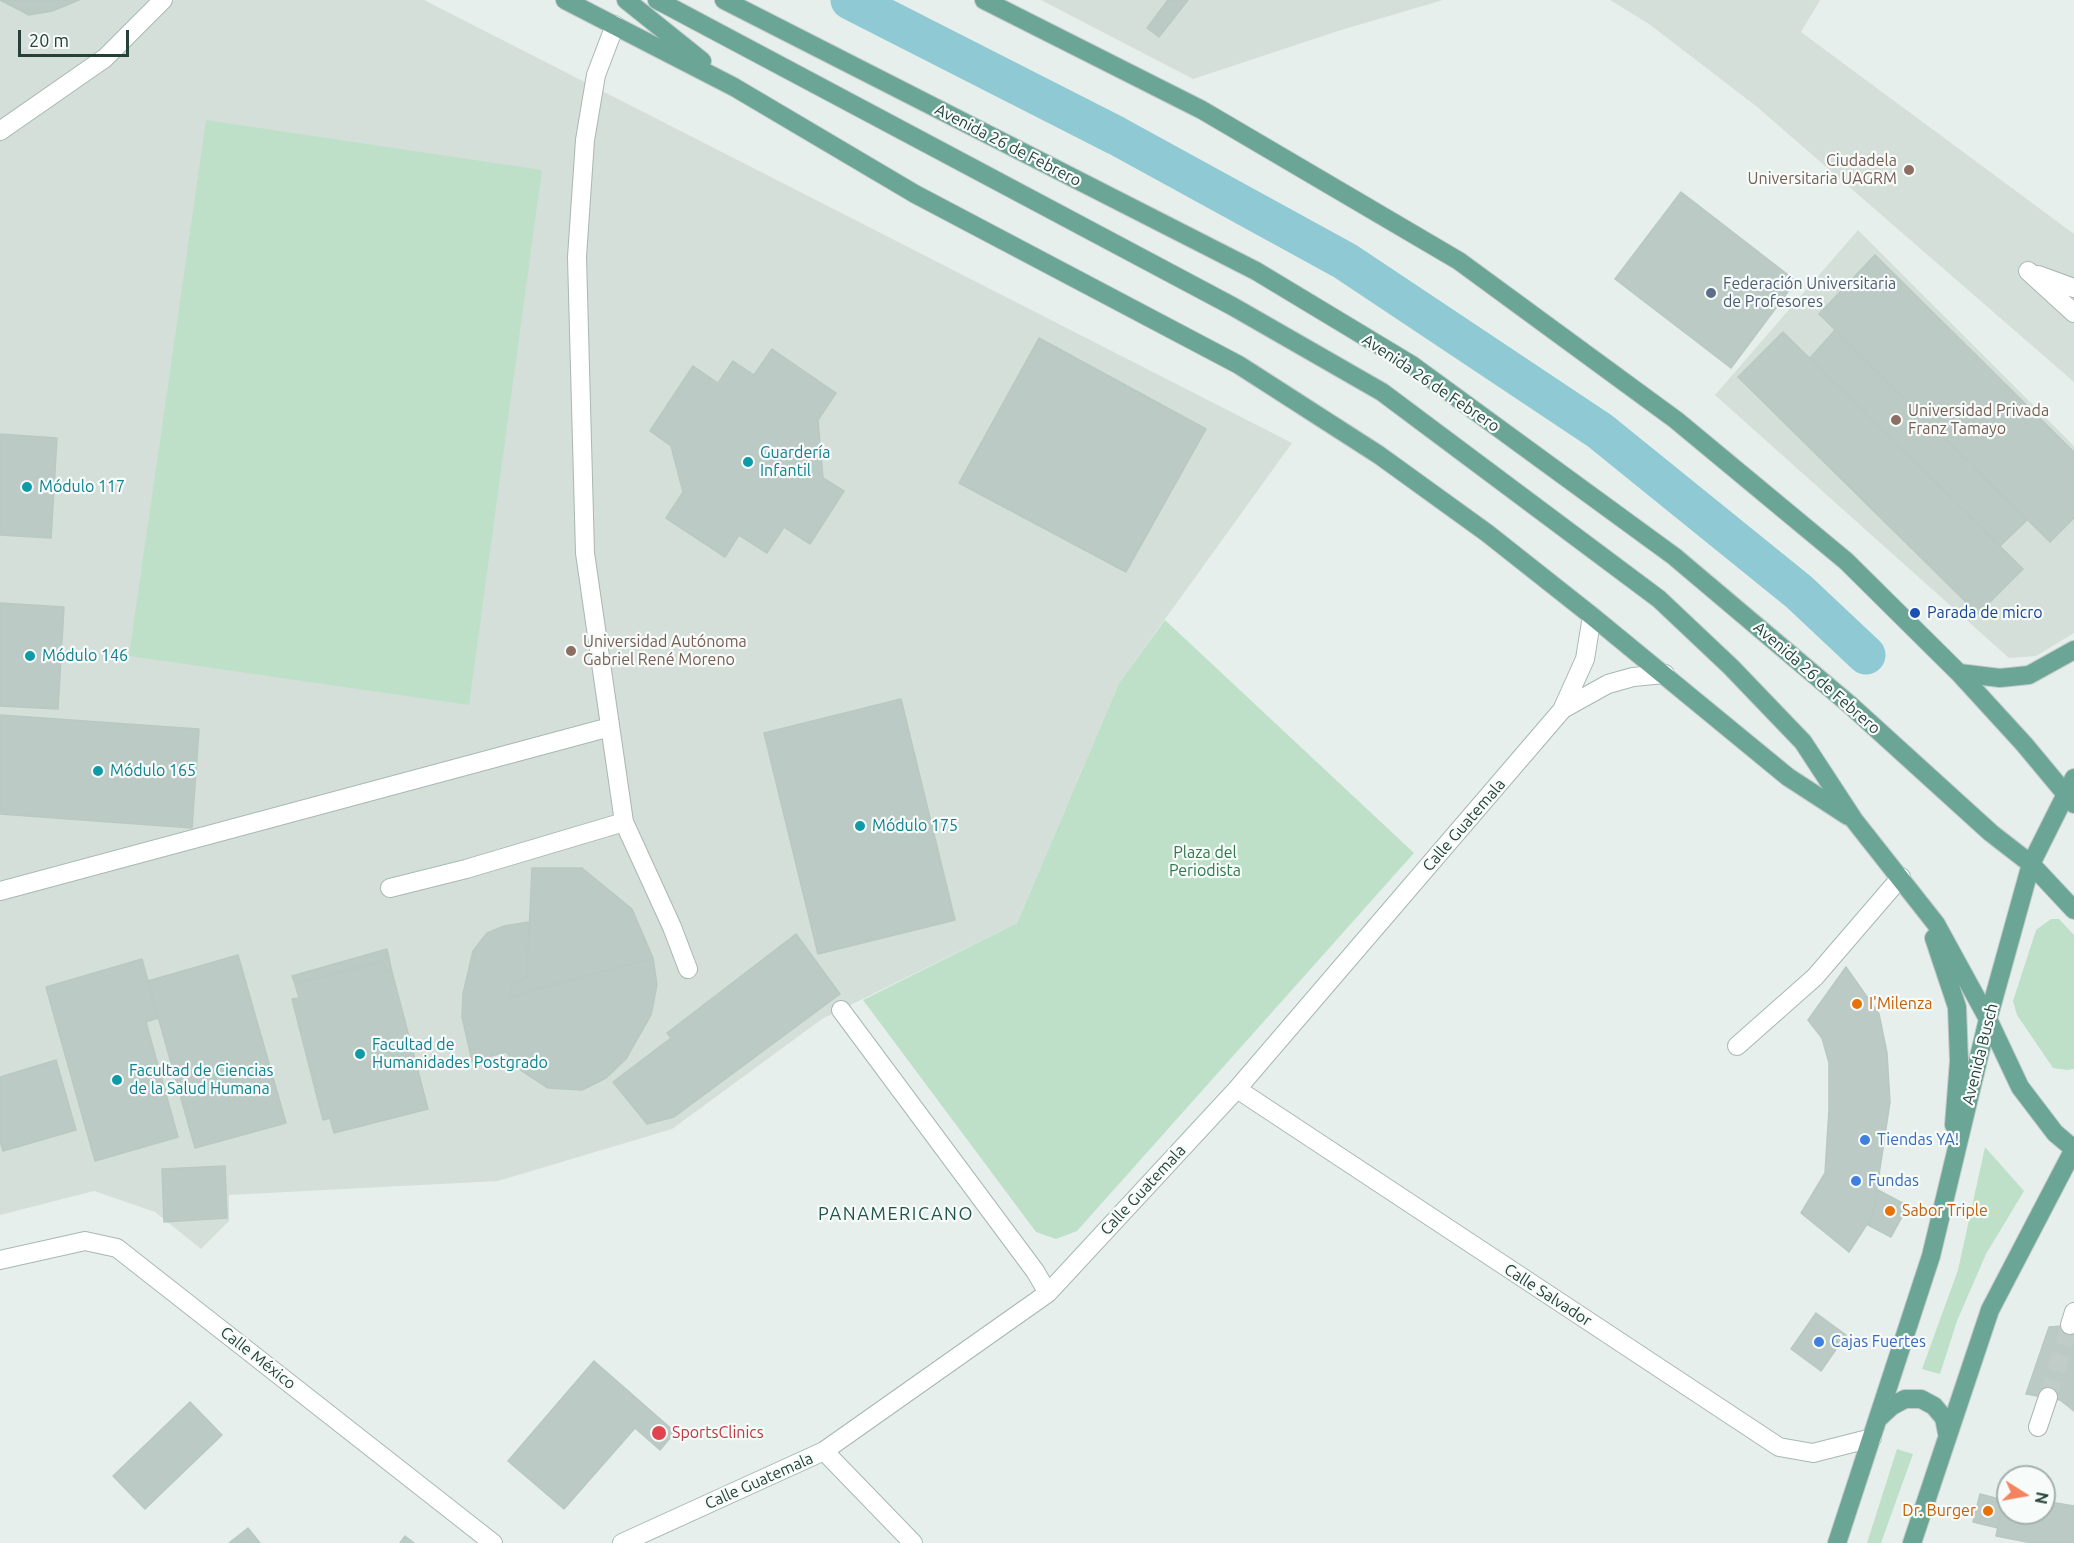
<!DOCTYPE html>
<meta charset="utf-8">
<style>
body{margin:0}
#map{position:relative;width:2074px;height:1543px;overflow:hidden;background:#e6efeb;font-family:Ubuntu,sans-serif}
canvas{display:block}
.north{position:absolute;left:1996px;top:1465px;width:60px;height:60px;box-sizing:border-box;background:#f7fbf9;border:2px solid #a3b1ad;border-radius:50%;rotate:101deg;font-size:16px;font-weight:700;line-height:24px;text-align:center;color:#24423a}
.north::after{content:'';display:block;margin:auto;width:21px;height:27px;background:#f4845f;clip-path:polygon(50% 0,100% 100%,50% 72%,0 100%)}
.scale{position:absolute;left:18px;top:30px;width:111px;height:27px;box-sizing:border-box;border:3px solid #24423a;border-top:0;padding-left:8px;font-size:18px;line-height:21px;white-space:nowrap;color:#24423a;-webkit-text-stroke:4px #f7fbf9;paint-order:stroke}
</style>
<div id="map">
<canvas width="2074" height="1543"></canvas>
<div class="north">N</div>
<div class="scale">20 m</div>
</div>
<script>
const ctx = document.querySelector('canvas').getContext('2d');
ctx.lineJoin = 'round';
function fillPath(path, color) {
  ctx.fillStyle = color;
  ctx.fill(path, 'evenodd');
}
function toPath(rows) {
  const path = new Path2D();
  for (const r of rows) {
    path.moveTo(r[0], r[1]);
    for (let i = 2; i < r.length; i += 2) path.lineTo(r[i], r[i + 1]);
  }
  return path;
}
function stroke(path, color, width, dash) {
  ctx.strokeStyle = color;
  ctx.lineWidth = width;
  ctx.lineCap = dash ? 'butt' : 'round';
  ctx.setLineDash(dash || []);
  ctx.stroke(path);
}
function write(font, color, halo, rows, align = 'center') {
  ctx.font = font + ' Ubuntu,sans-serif';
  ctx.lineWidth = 4.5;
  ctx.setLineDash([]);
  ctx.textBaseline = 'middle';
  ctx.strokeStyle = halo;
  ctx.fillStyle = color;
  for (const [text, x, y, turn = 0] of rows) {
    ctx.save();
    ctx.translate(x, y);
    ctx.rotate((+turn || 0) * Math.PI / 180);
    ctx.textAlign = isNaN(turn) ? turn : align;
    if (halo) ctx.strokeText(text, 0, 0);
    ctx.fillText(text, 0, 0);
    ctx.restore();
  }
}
fillPath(toPath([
 [0,0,424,0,1292,443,1119,683,1017,923,822,1019,672,1129,498,1181,229,1195,229,1221,201,1249,155,1212,94,1191,0,1215],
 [1041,0,1443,0,1338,31,1193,79],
 [1610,0,1820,0,1801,32,2074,234,2074,382,1756,106,1649,24],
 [1858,230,2074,446,2074,633,2036,656,2009,658,1715,395]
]), '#d4dfda');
fillPath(toPath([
 [206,120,542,170,469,705,129,656],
 [1165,620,1414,853,1077,1231,1056,1239,1036,1232,863,1000,1017,923,1119,683],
 [2051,919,2059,919,2074,935,2074,1069,2067,1070,2053,1068,2017,1015,2013,1001,2036,930],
 [1985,1147,2024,1191,1986,1254,1957,1321,1940,1374,1922,1369,1958,1270],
 [1897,1449,1913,1454,1881,1543,1867,1543]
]), '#bfe0c8');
stroke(toPath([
 [850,0,1117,136,1345,261,1600,431,1799,592,1866,655]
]), '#8ec9d4', 39);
const building = toPath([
 [0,0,79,0,52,11,29,15,0,0],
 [1168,0,1188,0,1159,37,1147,28,1168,0],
 [1681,192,1796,281,1731,368,1615,279,1681,192],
 [1875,255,2074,452,2074,518,2050,542,1819,314,1875,255],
 [1835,330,2027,520,2000,546,1810,358,1835,330],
 [1783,332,2023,569,1978,614,1738,377,1783,332],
 [1039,338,1206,429,1126,572,959,483,1039,338],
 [772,349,836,393,818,420,823,478,844,491,810,544,784,527,767,553,739,535,725,557,666,518,683,492,671,446,650,431,693,366,718,383,733,361,754,375,772,349],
 [0,434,57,438,51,538,0,535,0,434],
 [0,603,64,607,58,709,0,706,0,603],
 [901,699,955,920,818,954,764,733,901,699],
 [0,715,199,729,192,828,0,814,0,715],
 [532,868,582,868,632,909,653,958,509,997,512,985,527,977,532,868],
 [529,922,527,977,512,985,509,997,653,958,657,985,651,1015,626,1059,606,1078,582,1090,548,1088,522,1071,506,1052,472,1061,462,1017,463,994,473,951,487,933,504,926,529,922],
 [796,934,840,994,674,1117,647,1124,613,1082,671,1038,667,1033,796,934],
 [387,949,392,972,387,973,383,961,295,984,292,976,387,949],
 [238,955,286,1123,195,1148,148,981,238,955],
 [142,959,158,1018,146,1022,178,1137,95,1161,46,987,142,959],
 [383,961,387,973,392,972,428,1109,334,1133,330,1118,323,1120,292,999,299,998,295,984,383,961],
 [1846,967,1879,1014,1887,1053,1890,1102,1873,1215,1849,1252,1801,1213,1825,1173,1829,1109,1829,1063,1822,1038,1808,1020,1846,967],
 [56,1060,76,1130,3,1151,0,1141,0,1077,56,1060],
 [225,1166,227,1218,164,1222,162,1169,225,1166],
 [1878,1190,1908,1206,1891,1237,1868,1225,1873,1215,1878,1190],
 [1816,1313,1846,1335,1821,1371,1791,1349,1816,1313],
 [2074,1325,2074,1411,2060,1400,2026,1394,2049,1327,2074,1325],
 [594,1361,675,1432,660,1450,635,1428,564,1509,508,1461,594,1361],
 [190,1402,222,1435,145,1509,113,1476,190,1402],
 [1980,1494,2003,1500,1998,1528,1973,1522,1980,1494],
 [2005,1494,2008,1494,2008,1513,2044,1513,2044,1501,2074,1506,2074,1543,2032,1543,1996,1536,2005,1494],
 [248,1528,260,1543,229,1543,248,1528],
 [405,1536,414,1543,400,1543,405,1536]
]);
fillPath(building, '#bbcac4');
stroke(building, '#b8c9c2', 1.5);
stroke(toPath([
 [2048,1397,2070,1325]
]), '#bfccc8', 18, [18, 9]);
const minor = toPath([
 [0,131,105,58,163,0],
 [2028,271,2074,313],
 [2038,275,2074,288],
 [1563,709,1608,684,1633,677,1665,674],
 [624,822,672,927,688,969],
 [390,888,466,869,624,822,585,553,577,257,585,140,596,75,615,25],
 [0,891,610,727],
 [841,1010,1035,1271,1048,1293],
 [1737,1046,1815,977,1901,877],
 [1237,1089,1779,1447,1813,1453,1872,1438],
 [0,1260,85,1241,117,1248,493,1543],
 [2070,1325,2074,1312],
 [2038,1427,2048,1397],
 [824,1451,913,1543],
 [622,1543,824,1451,1048,1293,1237,1089,1562,710,1585,659,1592,616]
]);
const major = toPath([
 [565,0,734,87,915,194,1239,365,1379,455,1487,533,1592,616,1788,777,1848,816],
 [626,0,702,61],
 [657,0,1232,306,1382,392,1659,599,1731,667,1803,742,1854,820,1936,924,1988,1019,2020,1087,2055,1133,2074,1149,1990,1310,1912,1543],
 [724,0,1256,271,1412,365,1675,557,1849,704,1991,833,2031,864,2074,910],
 [984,0,1202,110,1459,261,1676,420,1846,561,1959,673,2024,744,2074,804],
 [1959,673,2000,678,2029,675,2074,650],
 [1934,938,1957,1007,1959,1061,1954,1125],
 [1879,1418,1892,1406,1905,1399,1921,1399,1934,1406,1944,1418,1947,1433],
 [1837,1543,1931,1256,1988,1019,2031,864,2074,778]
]);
stroke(minor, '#a8b8b2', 20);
stroke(major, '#c2cac8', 20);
stroke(minor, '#fff', 18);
stroke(major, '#6aa596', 18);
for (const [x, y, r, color] of [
 [1909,170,6,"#8d6e63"],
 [1711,293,6,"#5c6f8a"],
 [1896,420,6,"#8d6e63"],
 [748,462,6,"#0f9aa8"],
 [27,487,6,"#0f9aa8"],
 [1915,613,6,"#1a4fb4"],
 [571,651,6,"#8d6e63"],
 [30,656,6,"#0f9aa8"],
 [98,771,6,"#0f9aa8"],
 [860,826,6,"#0f9aa8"],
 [1857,1004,6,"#e8710a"],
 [360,1054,6,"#0f9aa8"],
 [117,1080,6,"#0f9aa8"],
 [1865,1140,6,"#3f7fe0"],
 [1856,1181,6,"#3f7fe0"],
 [1890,1211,6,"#e8710a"],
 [1819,1342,6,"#3f7fe0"],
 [659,1433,8,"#e0444e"],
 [1988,1511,6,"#e8710a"]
]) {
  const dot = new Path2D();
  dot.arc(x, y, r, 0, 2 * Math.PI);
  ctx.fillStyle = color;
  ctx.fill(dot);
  stroke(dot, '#f7fbf9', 2);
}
write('16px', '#24423a', '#f7fbf9', [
 ["Avenida 26 de Febrero",1008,145,27],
 ["Avenida 26 de Febrero",1431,383,34],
 ["Avenida 26 de Febrero",1817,678,41],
 ["Calle Guatemala",1464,825,-49],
 ["Avenida Busch",1980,1054,-76],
 ["Calle Guatemala",1143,1190,-47],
 ["Calle Salvador",1548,1295,33],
 ["Calle México",258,1358,38],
 ["Calle Guatemala",759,1481,-24]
]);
write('16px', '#785e54', '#f7fbf9', [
 ["Ciudadela",1897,161,"right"],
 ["Universitaria UAGRM",1897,179,"right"],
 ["Universidad Privada",1908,411],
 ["Franz Tamayo",1908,429],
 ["Universidad Autónoma",583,642],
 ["Gabriel René Moreno",583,660]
], 'left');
write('16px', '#4e5e75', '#f7fbf9', [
 ["Federación Universitaria",1723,284],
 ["de Profesores",1723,302]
], 'left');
write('16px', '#0d838f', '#f7fbf9', [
 ["Guardería",760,453],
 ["Infantil",760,471],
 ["Módulo 117",39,487],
 ["Módulo 146",42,656],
 ["Módulo 165",110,771],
 ["Módulo 175",872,826],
 ["Facultad de",372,1045],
 ["Humanidades Postgrado",372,1063],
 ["Facultad de Ciencias",129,1071],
 ["de la Salud Humana",129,1089]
], 'left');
write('16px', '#164399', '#f7fbf9', [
 ["Parada de micro",1927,613]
], 'left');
write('16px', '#2d7a4b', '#f7fbf9', [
 ["Plaza del",1205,853],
 ["Periodista",1205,871]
]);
write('16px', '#c56008', '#f7fbf9', [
 ["I'Milenza",1869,1004],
 ["Sabor Triple",1902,1211],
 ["Dr. Burger",1976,1511,"right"]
], 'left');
write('16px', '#366cbe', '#f7fbf9', [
 ["Tiendas YA!",1877,1140],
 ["Fundas",1868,1181],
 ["Cajas Fuertes",1831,1342]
], 'left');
write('16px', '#be3a42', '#f7fbf9', [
 ["SportsClinics",672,1433]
], 'left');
ctx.letterSpacing = '1.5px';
write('18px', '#1f5548', '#f7fbf9', [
 ["PANAMERICANO",896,1214]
]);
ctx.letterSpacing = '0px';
</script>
